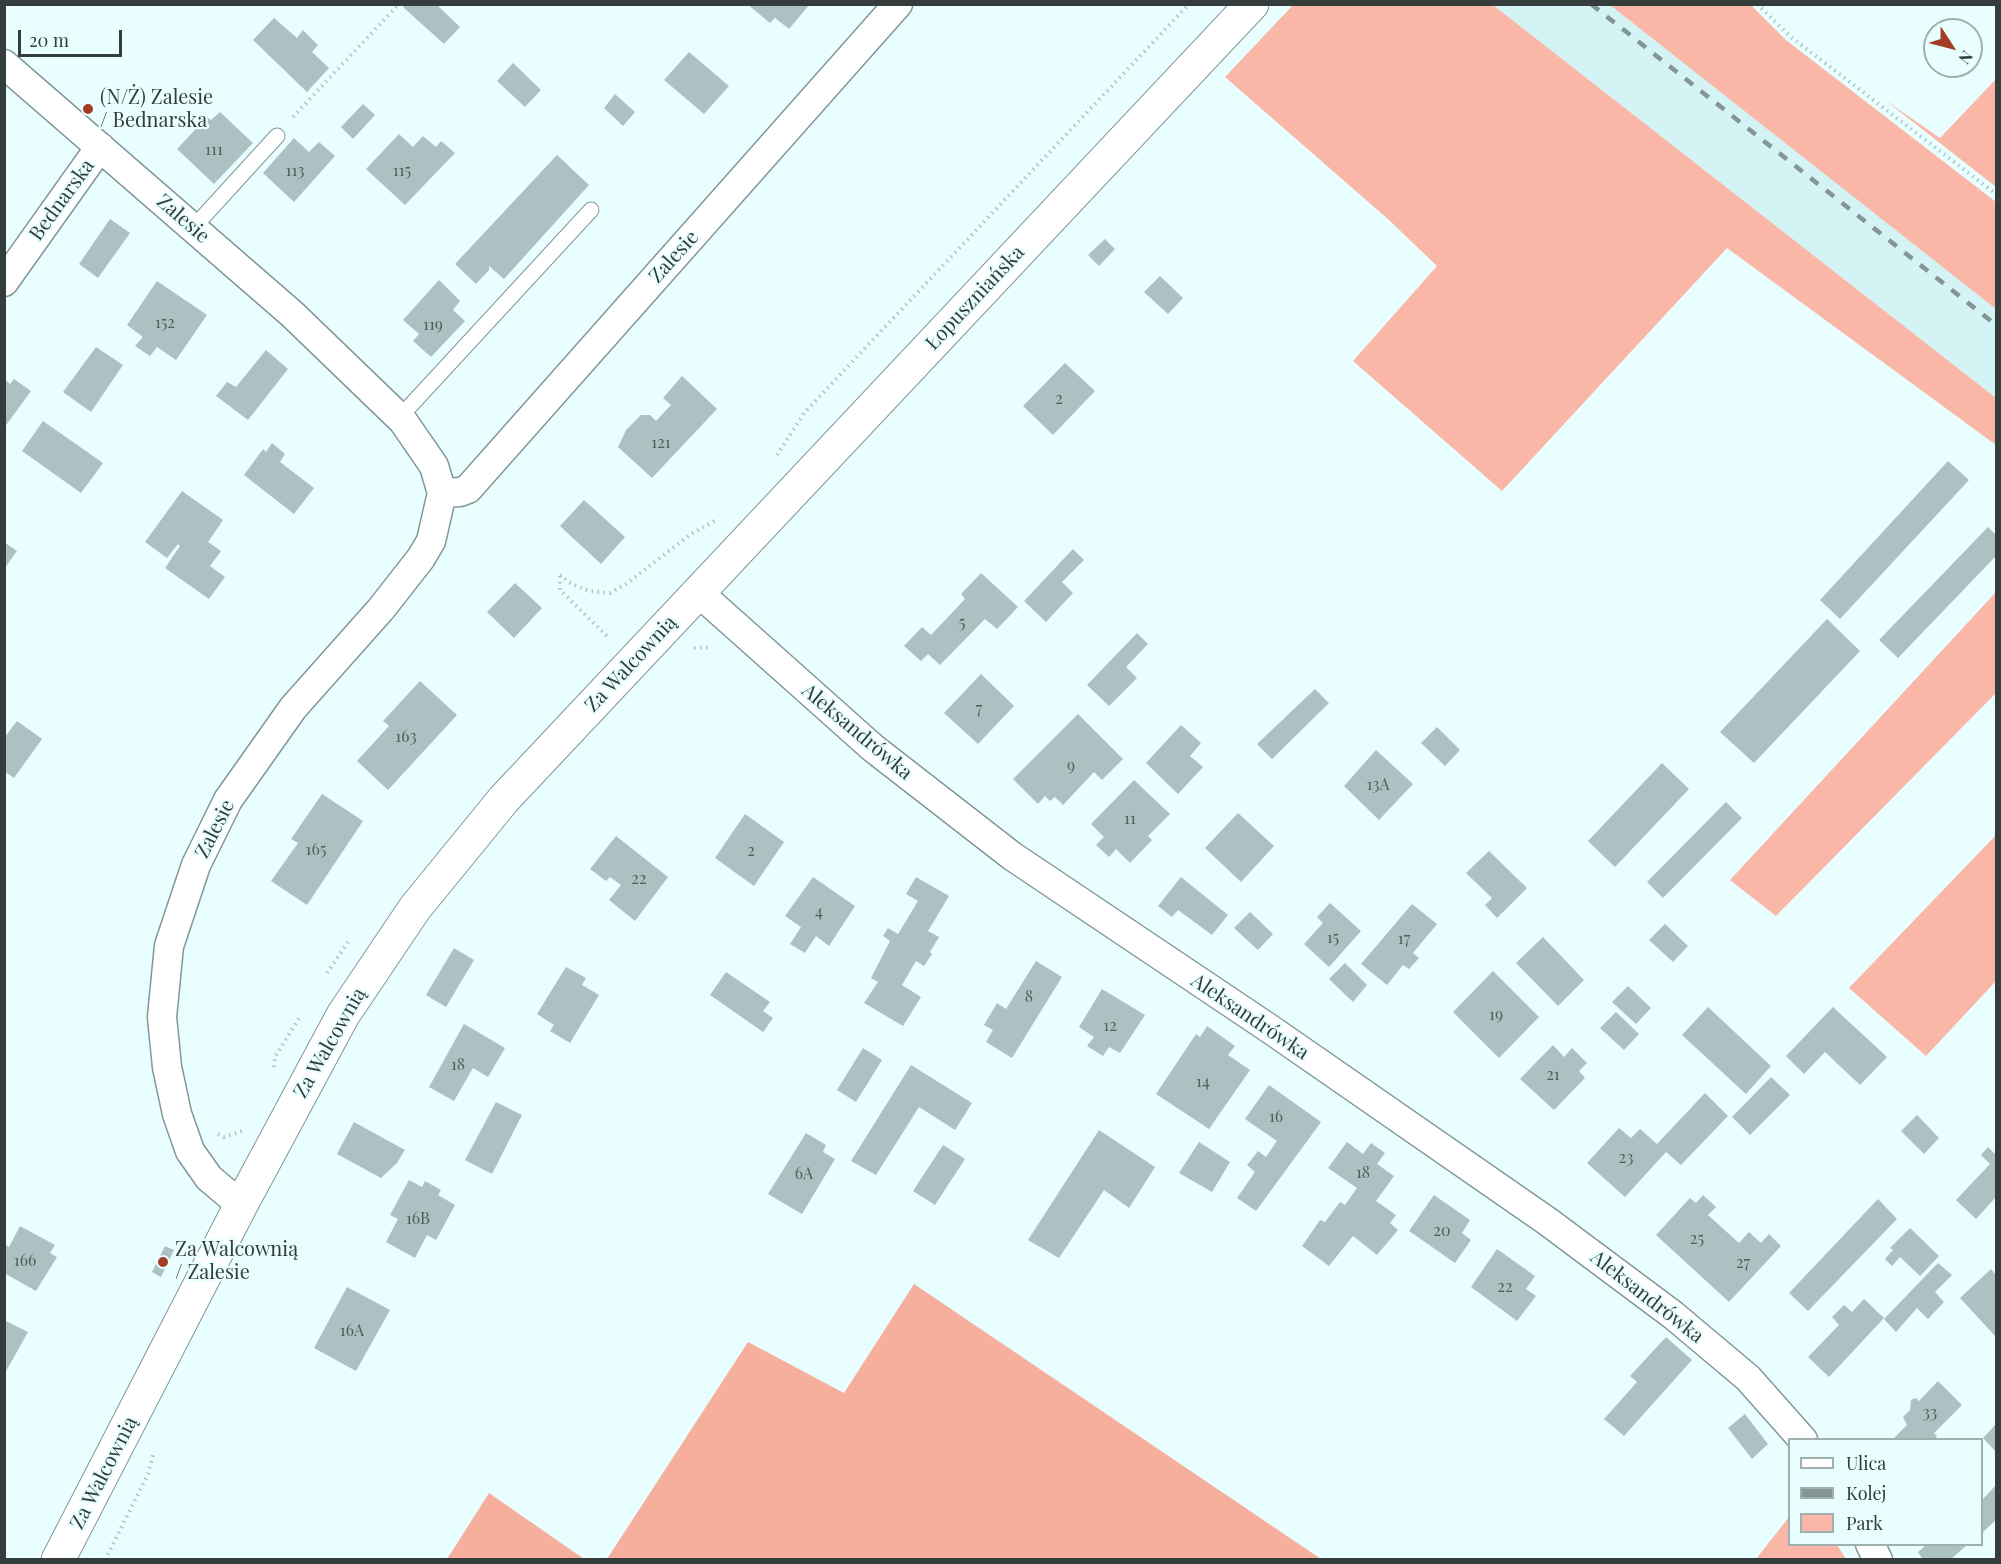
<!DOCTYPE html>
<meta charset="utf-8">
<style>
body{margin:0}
#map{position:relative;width:2001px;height:1564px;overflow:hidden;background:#e8feff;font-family:"Playfair Display",serif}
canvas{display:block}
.frame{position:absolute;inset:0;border:6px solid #343c3c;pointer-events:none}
.legend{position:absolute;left:1788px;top:1438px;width:195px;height:108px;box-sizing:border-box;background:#e8feff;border:2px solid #a0b0b1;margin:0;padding:8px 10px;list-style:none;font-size:18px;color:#343c3c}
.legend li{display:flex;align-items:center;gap:12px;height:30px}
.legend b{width:30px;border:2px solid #a0b0b1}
.north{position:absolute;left:1923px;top:18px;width:60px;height:60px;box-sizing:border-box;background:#e8feff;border:2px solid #a0b0b1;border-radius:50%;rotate:126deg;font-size:16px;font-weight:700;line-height:24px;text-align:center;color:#343c3c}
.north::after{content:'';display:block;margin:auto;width:21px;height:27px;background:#a43b23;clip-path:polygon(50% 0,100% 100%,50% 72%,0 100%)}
.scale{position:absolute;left:18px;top:30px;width:104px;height:27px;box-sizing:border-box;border:3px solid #343c3c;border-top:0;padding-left:8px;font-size:18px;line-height:21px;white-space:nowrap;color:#343c3c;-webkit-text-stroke:4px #e8feff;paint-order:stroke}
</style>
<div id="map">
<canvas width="2001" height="1564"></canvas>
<div class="frame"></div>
<ul class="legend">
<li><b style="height:8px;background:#fff"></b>Ulica</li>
<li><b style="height:8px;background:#859494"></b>Kolej</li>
<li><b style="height:16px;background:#fab7a7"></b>Park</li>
</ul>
<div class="north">N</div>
<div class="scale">20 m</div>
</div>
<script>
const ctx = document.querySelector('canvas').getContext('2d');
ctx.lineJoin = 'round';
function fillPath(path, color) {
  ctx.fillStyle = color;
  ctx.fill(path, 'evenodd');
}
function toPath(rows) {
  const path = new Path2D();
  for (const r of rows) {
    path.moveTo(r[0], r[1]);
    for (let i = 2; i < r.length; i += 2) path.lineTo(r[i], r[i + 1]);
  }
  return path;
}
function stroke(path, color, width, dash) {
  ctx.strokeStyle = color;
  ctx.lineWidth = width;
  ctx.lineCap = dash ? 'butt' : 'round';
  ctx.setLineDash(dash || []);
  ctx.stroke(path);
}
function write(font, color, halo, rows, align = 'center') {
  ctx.font = font + ' "Playfair Display",serif';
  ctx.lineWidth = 4.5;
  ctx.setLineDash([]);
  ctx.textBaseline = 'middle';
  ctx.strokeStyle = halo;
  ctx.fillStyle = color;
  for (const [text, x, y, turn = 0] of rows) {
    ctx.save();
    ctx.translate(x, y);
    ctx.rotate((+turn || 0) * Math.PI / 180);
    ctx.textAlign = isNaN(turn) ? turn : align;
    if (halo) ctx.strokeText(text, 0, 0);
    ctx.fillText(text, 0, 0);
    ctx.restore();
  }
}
fillPath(toPath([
 [1493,5,1610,5,1798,151,1996,309,1996,398]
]), '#d4f3f4');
fillPath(toPath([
 [1293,5,1493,5,1996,398,1996,445,1727,248,1502,491,1353,361,1437,266,1389,220,1225,77],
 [1610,5,1751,5,1786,40,1996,202,1996,309],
 [1996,79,1996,187,1885,100,1940,138],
 [1996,592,1996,693,1776,916,1730,880],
 [1996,835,1996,981,1926,1056,1849,988],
 [1789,1517,1790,1544,1837,1545,1846,1559,1756,1559]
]), '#fab7a7');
fillPath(toPath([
 [914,1284,1321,1559,607,1559,748,1342,844,1393],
 [489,1493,584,1559,447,1559]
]), '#f7af9d');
fillPath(toPath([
 [406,4,436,4,460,27,444,44,403,7],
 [747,4,810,4,789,29,775,18,770,23],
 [274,18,297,38,303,30,318,45,312,52,329,68,307,92,253,40],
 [689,52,729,86,704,114,664,80],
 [513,63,541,90,525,107,497,81],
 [615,94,635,112,623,126,604,108],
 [363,104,375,115,353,139,341,127],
 [220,112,253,143,214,184,177,149,207,117,211,120],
 [399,134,413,147,423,136,436,147,441,141,455,153,405,205,366,169],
 [294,138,309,152,319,142,335,156,294,202,263,173],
 [557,155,589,185,504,279,489,266,489,270,476,284,455,264],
 [110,219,130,233,98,278,79,264],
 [1105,239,1115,249,1099,266,1088,255],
 [1160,276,1183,298,1168,314,1144,292],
 [439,280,460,301,453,310,465,321,431,357,413,341,419,334,403,320],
 [157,281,207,315,176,360,157,347,150,356,135,346,143,337,127,325],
 [96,347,123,365,91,412,63,392],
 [266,350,288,369,248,420,216,396,227,382,236,387],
 [1065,363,1095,391,1053,435,1023,406],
 [682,376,717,409,652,478,618,447,626,430,641,415,650,415,656,421,671,405,663,398],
 [4,379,10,384,14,379,31,391,4,428],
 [43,421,103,463,81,493,22,451],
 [272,443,285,454,280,462,314,488,294,514,244,475,263,449,266,452],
 [1948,461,1969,480,1840,619,1820,600],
 [182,491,223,520,208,542,221,551,210,566,225,577,209,599,165,568,180,546,178,544,167,558,145,542],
 [584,500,625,537,601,564,560,526],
 [1988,527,1996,535,1996,556,1898,658,1879,640],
 [4,542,17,551,4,569],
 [1073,549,1084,560,1062,582,1073,593,1046,622,1024,601],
 [981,573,1018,607,997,629,985,619,940,665,928,654,921,661,904,646,922,627,931,635,965,599,961,594],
 [515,583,542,608,514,638,487,612],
 [1827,619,1860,651,1754,763,1720,732],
 [1137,633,1148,644,1126,667,1137,678,1109,706,1087,685],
 [981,674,1014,706,978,744,944,713],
 [420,681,457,715,388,790,357,761,389,726,383,721],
 [1315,689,1329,703,1272,759,1257,744],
 [1078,714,1123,759,1102,780,1094,772,1063,805,1055,797,1050,801,1045,796,1038,804,1013,779],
 [17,721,42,739,14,778,4,771,4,738],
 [1181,725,1201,743,1190,756,1203,767,1178,794,1146,763],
 [1437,727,1460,750,1445,766,1421,743],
 [1376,750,1413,784,1379,820,1344,786],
 [1662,763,1689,789,1615,867,1588,841],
 [1134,780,1170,814,1148,836,1152,840,1130,863,1116,849,1109,857,1096,845,1104,837,1091,824],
 [322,794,363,821,307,905,271,881,298,843,291,839],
 [1726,802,1742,818,1663,898,1647,882],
 [1238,813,1274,846,1241,882,1205,848],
 [745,814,784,842,754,886,715,858],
 [616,836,668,877,635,921,609,900,621,885,610,877,606,881,590,869],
 [1489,851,1527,888,1497,918,1485,905,1492,898,1466,873],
 [813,877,855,906,829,946,816,936,805,953,790,944,801,927,785,916],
 [916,877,949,896,928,931,939,937,930,952,932,954,924,966,916,961,902,985,921,997,903,1026,864,1003,878,982,871,978,890,941,883,936,888,928,898,934,918,901,906,894],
 [1181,877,1228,915,1212,935,1178,910,1172,917,1158,906],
 [1330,903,1361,931,1329,967,1304,944,1323,923,1317,917],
 [1412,904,1437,924,1413,953,1419,958,1409,969,1403,965,1387,985,1361,964],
 [1250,912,1273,934,1258,950,1234,928],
 [1665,924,1688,946,1673,962,1649,940],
 [1543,937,1584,980,1558,1006,1516,963],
 [454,948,474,960,446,1007,426,995],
 [1036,961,1062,977,1012,1058,986,1042,993,1030,984,1025,997,1003,1006,1009],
 [1345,963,1367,985,1353,1002,1329,979],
 [566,967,586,978,582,985,599,995,570,1043,550,1031,554,1025,537,1014],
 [1493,971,1539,1017,1499,1058,1453,1012],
 [726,972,770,1002,763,1011,773,1018,763,1032,710,995],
 [1628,986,1651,1008,1636,1024,1612,1002],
 [1102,989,1145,1015,1120,1053,1109,1047,1103,1056,1087,1046,1094,1037,1079,1027],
 [1708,1007,1771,1066,1746,1094,1682,1035],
 [1833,1007,1887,1057,1860,1085,1825,1052,1804,1074,1786,1056],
 [1616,1012,1639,1034,1624,1050,1600,1028],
 [464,1024,505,1048,488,1077,473,1068,454,1101,429,1087],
 [1207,1026,1235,1046,1228,1055,1250,1070,1209,1129,1156,1094,1196,1034,1200,1037],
 [1553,1045,1564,1057,1572,1048,1587,1063,1579,1071,1585,1078,1554,1110,1520,1079],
 [863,1048,882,1060,856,1102,837,1090],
 [911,1065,972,1103,955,1130,919,1107,876,1175,851,1161],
 [1771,1077,1790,1095,1750,1135,1732,1117],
 [1269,1085,1321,1122,1256,1211,1237,1198,1255,1172,1247,1165,1258,1151,1266,1157,1277,1141,1245,1119],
 [1705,1093,1728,1116,1681,1165,1666,1152,1625,1197,1587,1163,1619,1128,1631,1138,1640,1129,1657,1144],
 [496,1102,522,1115,492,1174,465,1160],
 [1917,1115,1939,1138,1924,1154,1901,1131],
 [354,1122,405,1150,397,1163,381,1178,337,1154],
 [1099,1130,1155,1167,1129,1208,1104,1190,1059,1258,1028,1240],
 [806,1133,826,1145,823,1152,835,1159,802,1214,768,1194],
 [1199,1142,1230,1162,1212,1192,1179,1173],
 [1347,1142,1363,1154,1371,1143,1385,1153,1377,1164,1394,1176,1376,1201,1396,1215,1390,1223,1398,1230,1377,1255,1353,1236,1329,1266,1302,1246,1320,1220,1325,1222,1340,1202,1345,1205,1357,1188,1328,1168],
 [943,1145,965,1159,935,1205,913,1191],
 [1988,1147,1996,1155,1996,1197,1976,1219,1956,1200,1990,1164,1981,1155],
 [409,1180,422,1187,425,1181,441,1190,438,1195,455,1205,436,1240,427,1235,415,1258,386,1242,398,1219,390,1215],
 [1434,1195,1470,1220,1462,1233,1471,1240,1455,1263,1409,1231],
 [1703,1195,1716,1207,1708,1215,1739,1243,1749,1232,1761,1243,1769,1234,1781,1246,1729,1302,1656,1235,1690,1198,1696,1203],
 [1878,1199,1897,1219,1808,1311,1789,1293],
 [20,1226,55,1245,50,1253,57,1257,36,1291,4,1273,4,1244,9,1247],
 [1910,1228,1939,1256,1920,1276,1900,1257,1892,1266,1885,1259,1893,1250,1890,1248],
 [165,1246,174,1250,161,1277,152,1272],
 [1497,1249,1535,1276,1526,1289,1536,1296,1517,1321,1471,1287],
 [1938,1263,1952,1275,1935,1292,1944,1302,1928,1319,1917,1308,1896,1332,1884,1319],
 [1991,1269,1996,1275,1996,1337,1960,1298],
 [347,1287,390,1310,356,1371,314,1348],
 [1864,1299,1884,1318,1829,1377,1808,1357,1839,1325,1832,1317,1844,1305,1852,1312],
 [4,1320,28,1332,4,1375],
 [1666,1337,1692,1360,1624,1436,1604,1419,1637,1382,1630,1376],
 [1938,1381,1962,1405,1934,1433,1937,1436,1934,1440,1892,1440,1907,1425,1903,1417,1910,1410,1911,1400,1916,1398,1919,1401],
 [1745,1414,1768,1444,1752,1459,1728,1428],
 [1996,1424,1996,1452,1983,1438],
 [1996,1485,1996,1520,1982,1533,1982,1500],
 [1927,1544,1968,1544,1950,1560,1923,1560,1918,1552]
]), '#acc1c2');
const lane = toPath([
 [193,228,277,136],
 [399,418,591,210]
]);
const street = toPath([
 [4,64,292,314,403,421,434,466,442,493,431,541,421,558,381,609,293,708,228,800,196,865,169,946,162,1017,167,1067,177,1114,190,1151,209,1178,241,1205],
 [4,282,100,147],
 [442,493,460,492,468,489,898,4],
 [698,592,873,748,1012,856,1270,1029,1547,1221,1673,1315,1748,1378,1803,1440],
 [1870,1544,1878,1560]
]);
const secondary = toPath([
 [58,1560,241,1205,343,1015,415,908,504,799,1252,4]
]);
stroke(lane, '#839798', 17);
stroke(street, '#839798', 31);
stroke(secondary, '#839798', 35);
stroke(toPath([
 [1757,4,1791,37,1996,194],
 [293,117,399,4],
 [777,455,805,412,1189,4],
 [560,575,572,584,589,591,610,593,626,584,691,534,718,519],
 [560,576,560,590,609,638],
 [694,648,710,647],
 [327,973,348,942],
 [274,1067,275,1057,301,1015],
 [218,1134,224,1137,242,1131],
 [105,1560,148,1474,153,1455]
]), '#b1c3c3', 4, [1.5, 4.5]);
stroke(lane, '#fff', 15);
stroke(street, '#fff', 28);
stroke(secondary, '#fff', 33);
stroke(toPath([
 [1591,4,1996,325]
]), '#859494', 4.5, [10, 10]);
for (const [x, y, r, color] of [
 [88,109,6,"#a43b23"],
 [163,1262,6,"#a43b23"]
]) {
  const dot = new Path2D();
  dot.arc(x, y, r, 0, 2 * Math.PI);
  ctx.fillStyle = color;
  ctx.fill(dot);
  stroke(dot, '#e8feff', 2);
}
write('16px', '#525d5e', null, [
 ["111",214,150],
 ["113",295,171],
 ["115",402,171],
 ["152",165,323],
 ["119",433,325],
 ["2",1059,399],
 ["121",661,443],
 ["5",962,623],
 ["7",979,709],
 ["163",406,737],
 ["9",1071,766],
 ["13A",1378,785],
 ["11",1130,819],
 ["165",316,850],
 ["2",751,851],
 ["22",639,879],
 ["4",819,912],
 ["15",1333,938],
 ["17",1404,939],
 ["8",1029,997],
 ["19",1496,1015],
 ["12",1110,1026],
 ["18",458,1065],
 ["21",1553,1075],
 ["14",1203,1082],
 ["16",1276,1117],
 ["23",1626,1158],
 ["18",1363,1173],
 ["6A",804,1174],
 ["16B",418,1219],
 ["20",1442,1231],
 ["25",1697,1239],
 ["166",25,1261],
 ["27",1743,1263],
 ["22",1505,1287],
 ["16A",352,1331],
 ["33",1930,1413]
]);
write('20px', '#343c3c', '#e8feff', [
 ["(N/Ż) Zalesie",100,98],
 ["/ Bednarska",100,121],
 ["Za Walcownią",175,1250],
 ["/ Zalesie",175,1273]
], 'left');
write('20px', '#343c3c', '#e8feff', [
 ["Bednarska",62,200,-54],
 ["Zalesie",183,219,41],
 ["Zalesie",674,257,-48],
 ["Łopuszniańska",975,298,-47],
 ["Za Walcownią",631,664,-47],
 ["Aleksandrówka",857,732,40],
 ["Zalesie",215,829,-63],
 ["Aleksandrówka",1250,1017,34],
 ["Za Walcownią",330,1043,-60],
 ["Aleksandrówka",1647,1297,38],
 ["Za Walcownią",104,1473,-63]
]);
</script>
